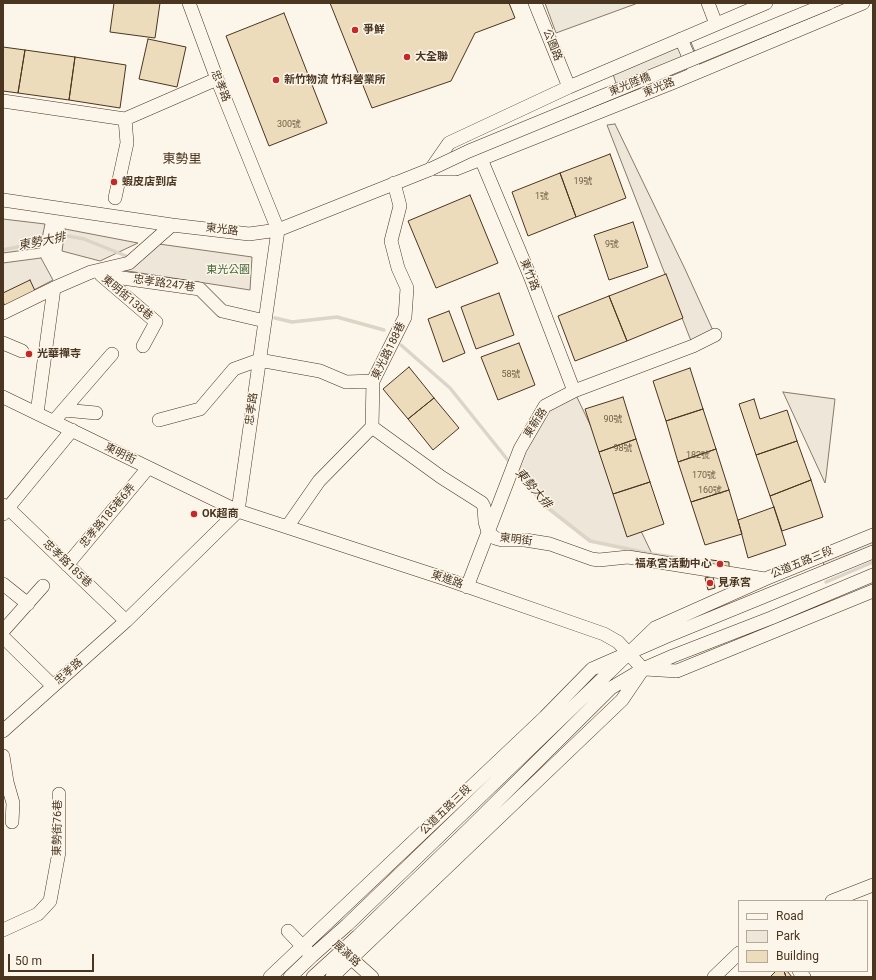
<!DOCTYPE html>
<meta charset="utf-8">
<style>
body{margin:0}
#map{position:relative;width:876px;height:980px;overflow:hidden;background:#fbf6e9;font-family:Roboto,sans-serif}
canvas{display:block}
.frame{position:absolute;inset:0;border:4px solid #4a3520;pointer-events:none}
.legend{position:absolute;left:738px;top:900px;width:130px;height:72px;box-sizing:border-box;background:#fbf6e9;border:1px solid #b4a999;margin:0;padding:5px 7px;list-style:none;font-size:12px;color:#4a3520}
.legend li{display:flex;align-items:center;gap:8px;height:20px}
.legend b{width:20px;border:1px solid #b4a999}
.scale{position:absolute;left:8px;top:954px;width:86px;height:18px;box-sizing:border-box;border:2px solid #4a3520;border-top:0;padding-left:5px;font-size:12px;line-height:14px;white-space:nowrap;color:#4a3520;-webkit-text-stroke:3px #fbf6e9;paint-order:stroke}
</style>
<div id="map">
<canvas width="876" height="980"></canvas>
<div class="frame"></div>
<ul class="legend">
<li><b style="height:5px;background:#fbf6e9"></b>Road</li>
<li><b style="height:11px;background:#ede6d9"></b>Park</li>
<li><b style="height:11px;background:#ecdcbc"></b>Building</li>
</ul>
<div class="scale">50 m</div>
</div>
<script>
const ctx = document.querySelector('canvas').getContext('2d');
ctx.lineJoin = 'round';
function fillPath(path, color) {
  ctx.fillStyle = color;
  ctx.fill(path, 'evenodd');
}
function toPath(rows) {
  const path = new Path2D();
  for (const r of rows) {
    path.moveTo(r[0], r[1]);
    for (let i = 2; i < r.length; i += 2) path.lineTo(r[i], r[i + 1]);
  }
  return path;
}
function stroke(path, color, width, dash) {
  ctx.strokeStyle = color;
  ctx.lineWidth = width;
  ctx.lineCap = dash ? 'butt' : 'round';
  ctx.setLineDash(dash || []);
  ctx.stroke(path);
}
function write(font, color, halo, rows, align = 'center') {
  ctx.font = font + ' Roboto,"Noto Sans TC",sans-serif';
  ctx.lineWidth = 3;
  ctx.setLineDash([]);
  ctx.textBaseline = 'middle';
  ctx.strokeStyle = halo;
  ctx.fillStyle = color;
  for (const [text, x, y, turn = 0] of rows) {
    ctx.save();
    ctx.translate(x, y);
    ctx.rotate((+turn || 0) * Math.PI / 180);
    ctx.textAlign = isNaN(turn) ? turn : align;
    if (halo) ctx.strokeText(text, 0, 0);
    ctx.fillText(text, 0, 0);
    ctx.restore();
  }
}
const green = toPath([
 [615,124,685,269,715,335,693,346,607,125,615,124],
 [3,219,45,224,40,248,3,253,3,219],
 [65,229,138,243,100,261,62,251,65,229],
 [159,244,252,257,250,290,121,270,159,244],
 [41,258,53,280,3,306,3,263,41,258],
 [574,391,652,554,590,541,544,505,514,467,545,406,574,391],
 [783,392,835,399,826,477,825,483,783,392]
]);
fillPath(green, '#ede6d9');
stroke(green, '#887966', 1);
const parking = toPath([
 [545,3,638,3,556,33,545,3],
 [690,40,701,66,621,99,613,74,690,40],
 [873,541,873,557,827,576,823,562,873,541]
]);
fillPath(parking, '#ede7d9');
stroke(parking, '#887966', 1);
stroke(toPath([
 [3,250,68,236,84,239,126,256],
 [275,318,292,322,337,317,384,330],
 [401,345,450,388,511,464],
 [515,469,544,505,590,541,652,554,706,562],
 [826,582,873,562]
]), '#dcd4c6', 3.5);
const building = toPath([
 [114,3,160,3,155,38,110,32,114,3],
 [330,3,509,3,515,18,475,33,451,81,372,108,330,3],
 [284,13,327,123,269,146,226,36,284,13],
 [148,39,186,47,177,87,139,79,148,39],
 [3,47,25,50,18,93,3,91,3,47],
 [25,50,75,57,69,100,18,93,25,50],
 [75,57,126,65,120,108,69,100,75,57],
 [610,154,626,198,576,217,560,173,610,154],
 [560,173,576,217,528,236,512,192,560,173],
 [470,195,498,263,436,288,408,221,470,195],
 [633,222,648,267,609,280,594,235,633,222],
 [666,274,683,318,627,341,609,296,666,274],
 [30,280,36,293,6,308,3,302,3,293,30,280],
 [499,293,514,335,476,349,461,307,499,293],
 [609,296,627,341,575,361,558,316,609,296],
 [449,311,465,353,443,362,428,319,449,311],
 [519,343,535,385,498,400,481,357,519,343],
 [409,367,434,398,408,419,383,389,409,367],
 [690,368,703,409,666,421,653,381,690,368],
 [623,397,636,439,599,452,585,409,623,397],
 [434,398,459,428,433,450,408,419,434,398],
 [754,399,760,419,787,410,797,441,756,455,739,404,754,399],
 [703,409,716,449,678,462,666,421,703,409],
 [636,439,650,482,613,494,599,452,636,439],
 [797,441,811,480,770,496,756,455,797,441],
 [716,449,729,490,691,502,678,462,716,449],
 [811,480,823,517,782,531,770,496,811,480],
 [650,482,664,524,627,537,613,494,650,482],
 [729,490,742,534,705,545,691,502,729,490],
 [774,507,786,545,748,558,738,520,774,507],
 [711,560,729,562,729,569,710,567,711,560],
 [713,576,715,588,708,590,705,578,713,576],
 [776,971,784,971,786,977,770,977,776,971],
 [784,971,787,971,792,977,786,977,784,971]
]);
fillPath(building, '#ecdcbc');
stroke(building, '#4a3520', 1);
const minor = toPath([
 [535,3,569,87],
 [708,3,716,24],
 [681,39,694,69],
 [3,101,125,119,217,79],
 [481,159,530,276,574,391],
 [431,169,449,143,569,87,766,3],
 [115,198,127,143,125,119],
 [3,200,172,225,249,234,278,230,431,169,456,169,672,83,863,3],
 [101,275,200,289,222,311,265,321],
 [101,275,156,322,143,346],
 [3,313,54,288,91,272,129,263,172,225],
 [3,343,22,351],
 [3,397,238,511,449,580,604,634,618,642,643,669],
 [64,410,96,413],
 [37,413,54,288],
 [159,420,200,409,234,369,259,360,320,371,346,382,373,381],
 [54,421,112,354],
 [372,427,441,477,482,503,484,507,485,522,488,532,495,538,502,540,525,540,550,544,592,559,599,560,628,557,765,579],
 [372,427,373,381,405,317,407,288,398,268,391,241,400,206,394,183],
 [3,505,8,508,126,621],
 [3,514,72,430],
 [287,527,319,481,372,427],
 [67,565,148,468],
 [3,584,28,604],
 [467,587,520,449,545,406,574,391,693,346,715,335],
 [3,631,43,586],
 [3,637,53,686],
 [645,669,677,671,873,591],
 [3,731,126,621,238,511,278,230,217,79,189,3],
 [3,756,7,782,13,803,12,822],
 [832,901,873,885],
 [3,930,38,914,50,901,59,852,59,794],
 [288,931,309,953],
 [345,953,372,977],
 [799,971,804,977],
 [270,977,545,717,592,669,665,637,873,552],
 [290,977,312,956,347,925,655,628,765,579,873,535],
 [313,977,358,936,469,829,611,688,643,669,673,656,771,618,873,575],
 [332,977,622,700,641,672],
 [714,977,739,953]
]);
stroke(minor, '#4a3520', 14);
stroke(minor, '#fbf6e9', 13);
const minorBridge = toPath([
 [431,169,469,151,829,3]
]);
stroke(minorBridge, '#4a3520', 14, []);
stroke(minorBridge, '#fbf6e9', 13);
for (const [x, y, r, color] of [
 [355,30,4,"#c62828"],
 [407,57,4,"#c62828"],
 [276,80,4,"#c62828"],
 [114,182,4,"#c62828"],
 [29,354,4,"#c62828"],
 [194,514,4,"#c62828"],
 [720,564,4,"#c62828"],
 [710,583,4,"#c62828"]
]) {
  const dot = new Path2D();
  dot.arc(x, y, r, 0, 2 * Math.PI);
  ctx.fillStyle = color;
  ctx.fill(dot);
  stroke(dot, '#fbf6e9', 1.5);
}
write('9px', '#725f47', null, [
 ["300號",289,125],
 ["19號",583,182],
 ["1號",542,197],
 ["9號",612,245],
 ["58號",511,375],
 ["90號",613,420],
 ["98號",623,449],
 ["182號",698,456],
 ["170號",704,476],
 ["160號",710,491]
]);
write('bold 11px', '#4a3520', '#fbf6e9', [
 ["爭鮮",363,30],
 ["大全聯",415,57],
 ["新竹物流 竹科營業所",284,80],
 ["蝦皮店到店",122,182],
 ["光華禪寺",37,354],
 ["OK超商",202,514],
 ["福承宮活動中心",712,564,"right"],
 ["見承宮",718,583]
], 'left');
write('11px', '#4a3520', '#fbf6e9', [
 ["公園路",552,45,68],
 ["東光陸橋",630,85,-22],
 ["忠孝路",220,86,68],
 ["東光路",659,88,-22],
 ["東光路",222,230,7],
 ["東竹路",529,275,68],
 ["忠孝路247巷",164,284,8],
 ["東明街138巷",127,298,40],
 ["東光路188巷",389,351,-64],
 ["忠孝路",252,409,-82],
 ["東新路",536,423,-57],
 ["東明街",120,454,26],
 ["忠孝路185巷6弄",108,516,-50],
 ["東明街",516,540,7],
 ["公道五路三段",802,563,-22],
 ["忠孝路185巷",67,564,44],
 ["東進路",447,580,19],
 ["忠孝路",69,672,-42],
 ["公道五路三段",446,810,-44],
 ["東勢街76巷",58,828,-89],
 ["展演路",346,954,42]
]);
write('11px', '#436837', '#fbf6e9', [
 ["東光公園",228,270]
]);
write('italic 12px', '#4a3520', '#fbf6e9', [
 ["東勢大排",42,242,-11],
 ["東勢大排",533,489,49]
]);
write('13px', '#4a3520', '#fbf6e9', [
 ["東勢里",182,160]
]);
</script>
